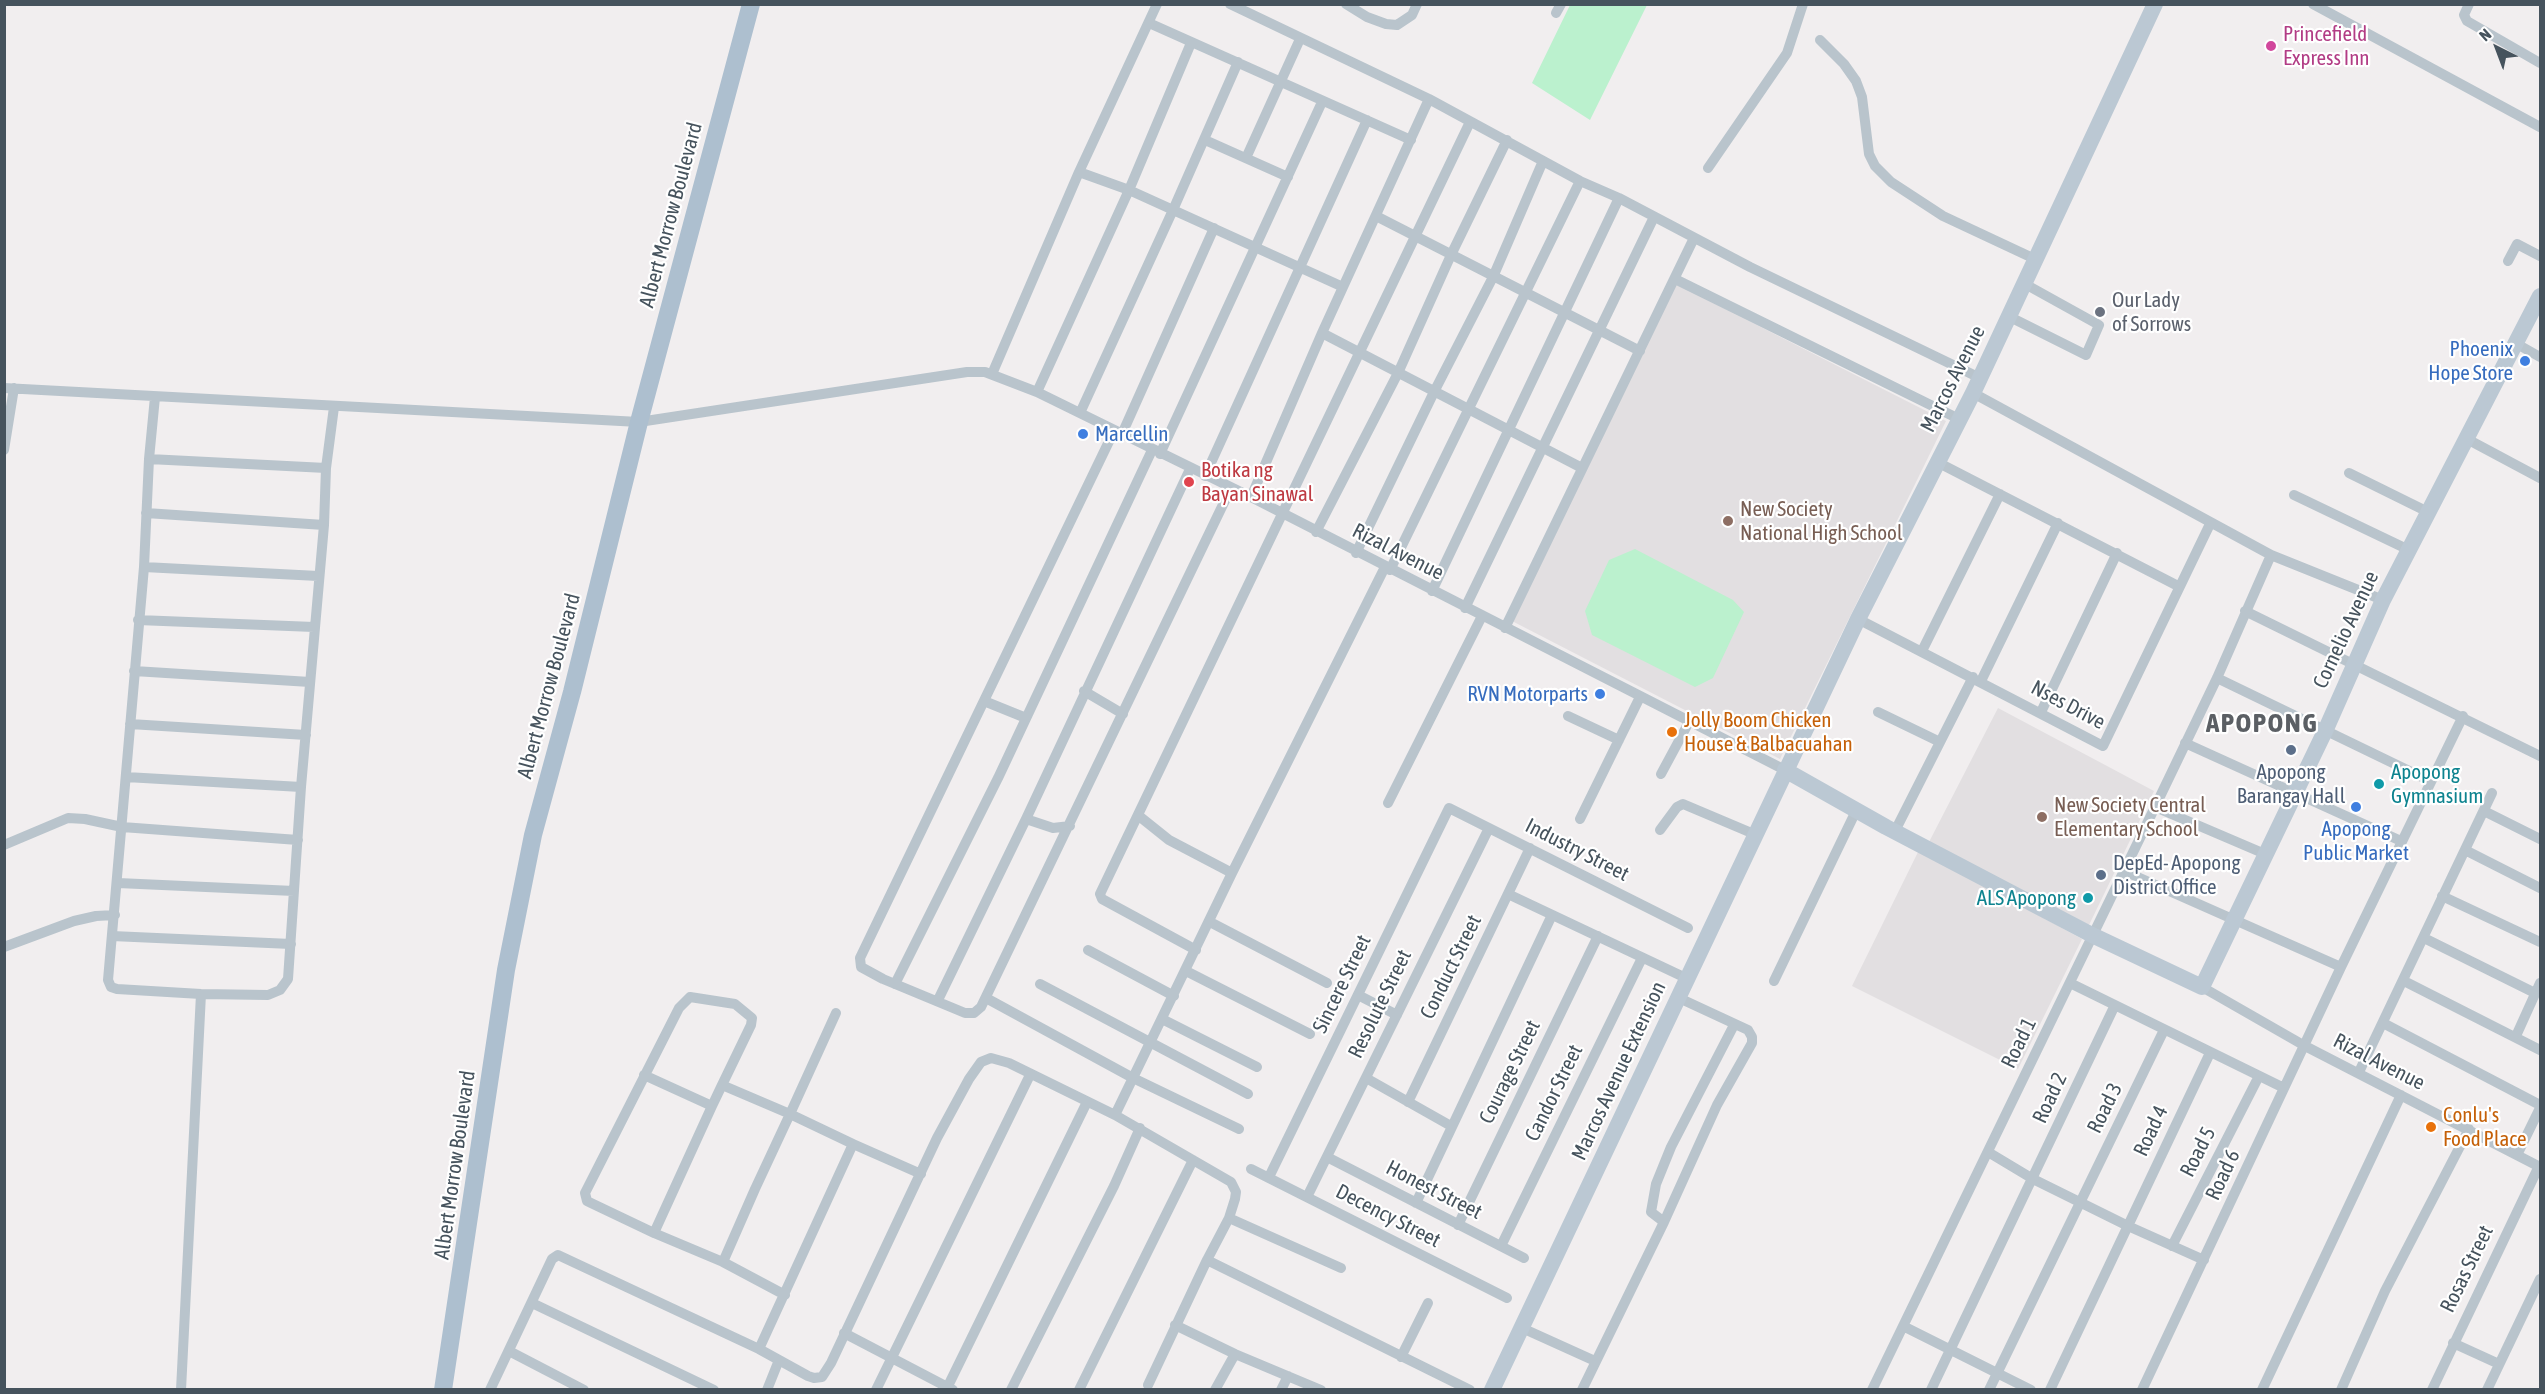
<!DOCTYPE html>
<style>
body{margin:0}
#map{position:relative;width:2545px;height:1394px;overflow:hidden;background:#f1eeef;font-family:"Asap Condensed",sans-serif}
canvas{display:block}
.frame{position:absolute;inset:0;border:6px solid #46535d;pointer-events:none}
.north{position:absolute;left:2467px;top:18px;width:60px;height:60px;-webkit-text-stroke:4px #fff;paint-order:stroke;rotate:318deg;font-size:16px;font-weight:700;line-height:24px;text-align:center;color:#46535d}
.north::after{content:'';display:block;margin:auto;width:21px;height:27px;background:#46535d;clip-path:polygon(50% 0,100% 100%,50% 72%,0 100%)}
</style>
<div id="map">
<canvas width="2545" height="1394"></canvas>
<div class="frame"></div>
<div class="north">N</div>
</div>
<script>
const ctx = document.querySelector('canvas').getContext('2d');
ctx.lineJoin = 'round';
function fillPath(path, color) {
  ctx.fillStyle = color;
  ctx.fill(path, 'evenodd');
}
function toPath(rows) {
  const path = new Path2D();
  for (const r of rows) {
    path.moveTo(r[0], r[1]);
    for (let i = 2; i < r.length; i += 2) path.lineTo(r[i], r[i + 1]);
  }
  return path;
}
function stroke(path, color, width, dash) {
  ctx.strokeStyle = color;
  ctx.lineWidth = width;
  ctx.lineCap = dash ? 'butt' : 'round';
  ctx.setLineDash(dash || []);
  ctx.stroke(path);
}
function write(font, color, halo, rows, align = 'center') {
  ctx.font = font + ' "Asap Condensed",sans-serif';
  ctx.lineWidth = 4.5;
  ctx.setLineDash([]);
  ctx.textBaseline = 'middle';
  ctx.strokeStyle = halo;
  ctx.fillStyle = color;
  for (const [text, x, y, turn = 0] of rows) {
    ctx.save();
    ctx.translate(x, y);
    ctx.rotate((+turn || 0) * Math.PI / 180);
    ctx.textAlign = isNaN(turn) ? turn : align;
    if (halo) ctx.strokeText(text, 0, 0);
    ctx.fillText(text, 0, 0);
    ctx.restore();
  }
}
fillPath(toPath([
 [1674,283,1946,421,1780,759,1512,621],
 [1998,708,2154,791,2089,925,1929,842],
 [1919,850,2082,939,2018,1069,1852,986]
]), '#e2dfe1');
fillPath(toPath([
 [1570,5,1647,5,1590,120,1532,83],
 [1635,549,1733,600,1744,612,1713,678,1695,687,1592,635,1585,611,1609,560]
]), '#bbf1ce');
stroke(toPath([
 [1230,4,1429,99,1580,181,1619,198,1750,267,1980,378],
 [1346,4,1367,17,1386,24,1397,25,1412,15,1417,4],
 [2313,4,2540,127],
 [2469,4,2464,15,2467,21,2540,63],
 [1556,13,1561,4],
 [1149,23,1411,140],
 [1820,40,1844,64,1856,81,1862,97,1869,154,1875,166,1891,182,1943,216,2037,260],
 [1205,140,1288,177],
 [1246,158,1300,39],
 [1708,168,1787,53,1803,4],
 [1079,172,1129,190,1343,287],
 [1376,216,1640,351],
 [2508,261,2517,244,2540,256],
 [1675,279,1959,419],
 [2010,317,2086,355,2099,325,2025,284],
 [1322,333,1582,468],
 [2517,344,2540,357],
 [992,374,1079,172,1157,4],
 [4,388,639,422,967,372,985,372,1037,392,1251,497,1785,770],
 [1037,392,1129,190,1191,43],
 [1973,393,2271,555,2383,600],
 [155,397,149,459,144,567,108,980,111,987,117,989,201,994,268,995,280,990,288,979,301,787,324,525,326,468,334,407],
 [1080,413,1173,210,1238,62],
 [1114,431,860,958,861,967,883,979,965,1013,974,1013,981,1007,1231,488],
 [1122,434,1214,228],
 [2467,439,2540,478],
 [4,450,14,388],
 [1160,454,1322,102],
 [149,459,326,468],
 [1937,462,2178,586],
 [2349,473,2428,512],
 [1205,476,1367,120],
 [2294,495,2409,550],
 [1251,497,1322,333,1429,99],
 [146,513,324,525],
 [1316,532,1398,373,1451,255,1507,140],
 [1356,553,1434,392,1493,277,1543,161],
 [144,567,318,576],
 [1390,570,1580,181],
 [1432,591,1619,198],
 [1465,608,1654,217],
 [2245,611,2540,756],
 [1858,619,2103,746,2210,524],
 [138,620,314,627],
 [1505,628,1694,238],
 [1922,651,2000,494],
 [134,671,310,682],
 [2217,678,2430,781],
 [1981,681,2058,523],
 [1084,691,1123,714],
 [984,701,1026,718],
 [1878,712,1940,742],
 [2041,712,2117,553],
 [1568,716,1619,740],
 [130,724,306,735],
 [2185,743,2401,841],
 [1661,774,1689,722],
 [126,777,301,787],
 [1388,803,1482,616],
 [2155,807,2265,854],
 [2484,811,2540,839],
 [1139,816,1169,840,1232,873],
 [1026,819,1053,828,1070,826],
 [1580,819,1640,697],
 [1660,830,1677,807,1683,804,1754,834],
 [1895,831,1973,677],
 [4,845,68,818,85,819,122,827,298,840],
 [2465,850,2540,888],
 [2124,871,2341,967],
 [118,883,294,891],
 [1508,894,1688,979],
 [2442,896,2540,942],
 [1210,922,1327,983],
 [112,936,291,944],
 [2424,938,2535,993],
 [4,947,74,921,96,916,115,915],
 [1088,950,1174,996],
 [1196,950,1102,899,1100,894,1470,122],
 [1186,971,1310,1034],
 [1774,981,1856,811],
 [2404,981,2540,1050],
 [2070,983,2284,1088],
 [895,984,998,778,1152,450],
 [1040,984,1248,1094],
 [2202,987,2305,1046,2540,1167],
 [1358,995,1397,1015],
 [986,998,1133,1078,1239,1129],
 [938,1000,1026,819,1190,469],
 [1162,1019,1257,1067],
 [2383,1023,2540,1105],
 [2516,1036,2540,983],
 [2359,1072,2492,793],
 [644,1075,712,1106],
 [1366,1078,1451,1126],
 [1408,1102,1530,848],
 [1115,1115,1232,873,1385,567],
 [1988,1152,2033,1179,2128,1226,2204,1260],
 [2517,1155,2540,1108],
 [1327,1157,1524,1258],
 [1251,1169,1507,1298],
 [1269,1177,1449,808,1688,928],
 [1307,1197,1489,828],
 [1416,1203,1552,915],
 [1229,1218,1341,1268],
 [1664,1222,1651,1212,1656,1184,1671,1147,1734,1025],
 [1458,1225,1598,936],
 [654,1233,591,1203,587,1201,585,1193,679,1008,690,997,735,1004,752,1018,751,1025,722,1085],
 [1501,1246,1642,958],
 [2172,1246,2259,1076],
 [723,1262,654,1233,712,1106,722,1085,790,1114,836,1013],
 [785,1295,723,1262,755,1189,790,1114,853,1144],
 [532,1303,714,1390],
 [1175,1325,1235,1354,1321,1390],
 [1903,1326,2031,1390],
 [1522,1328,1595,1361],
 [844,1333,953,1390],
 [2453,1343,2499,1364],
 [759,1349,853,1144,921,1174],
 [509,1351,584,1390],
 [1401,1357,1428,1303],
 [1148,1385,1207,1260],
 [948,1386,1087,1102],
 [181,1390,201,994],
 [490,1390,552,1259,558,1255,759,1349,808,1376,814,1378,822,1377,831,1363,937,1138,969,1079,981,1062,991,1058,1009,1063,1115,1115,1231,1182,1236,1192,1235,1199,1229,1218,1207,1260,1470,1390],
 [767,1390,779,1360],
 [876,1390,1030,1075],
 [1011,1390,1114,1186,1140,1128],
 [1079,1390,1193,1160],
 [1215,1390,1235,1354],
 [1281,1390,1288,1376],
 [1582,1390,1664,1222,1717,1105,1752,1043,1752,1037,1748,1030,1679,998],
 [1872,1390,2155,807,2217,678,2271,555],
 [1931,1390,2115,1005],
 [1989,1390,2164,1030],
 [2050,1390,2210,1053],
 [2142,1390,2341,967,2463,716],
 [2262,1390,2401,1095],
 [2341,1390,2385,1291,2469,1129],
 [2432,1390,2539,1166],
 [2487,1390,2540,1279]
]), '#b9c4cc', 10);
stroke(toPath([
 [1785,770,1886,827,2092,935,2202,987,2326,729,2383,600,2540,296],
 [1492,1390,1858,619,1973,393,2155,4]
]), '#bbc8d3', 16);
stroke(toPath([
 [443,1390,506,970,533,835,572,692,639,422,751,4]
]), '#adbfcf', 18);
for (const [x, y, r, color] of [
 [2271,46,6,"#d1479c"],
 [2100,312,6,"#6b7280"],
 [2525,361,6,"#3f7fe0"],
 [1083,434,6,"#3f7fe0"],
 [1189,482,6,"#e0444e"],
 [1728,521,6,"#8d6e63"],
 [1600,694,6,"#3f7fe0"],
 [1672,732,6,"#e8710a"],
 [2291,750,6,"#5c6f8a"],
 [2379,784,6,"#0f9aa8"],
 [2356,807,6,"#3f7fe0"],
 [2042,817,6,"#8d6e63"],
 [2101,875,6,"#5c6f8a"],
 [2088,898,6,"#0f9aa8"],
 [2431,1127,6,"#e8710a"]
]) {
  const dot = new Path2D();
  dot.arc(x, y, r, 0, 2 * Math.PI);
  ctx.fillStyle = color;
  ctx.fill(dot);
  stroke(dot, '#fff', 2);
}
write('21px', '#b23c85', '#fff', [
 ["Princefield",2283,34],
 ["Express Inn",2283,58]
], 'left');
write('21px', '#46535d', '#fff', [
 ["Albert Morrow Boulevard",671,215,-75],
 ["Marcos Avenue",1953,379,-63],
 ["Rizal Avenue",1398,552,27],
 ["Cornelio Avenue",2346,630,-65],
 ["Albert Morrow Boulevard",549,686,-75],
 ["Nses Drive",2068,705,28],
 ["Industry Street",1577,850,27],
 ["Conduct Street",1451,967,-64],
 ["Sincere Street",1342,984,-64],
 ["Resolute Street",1380,1004,-64],
 ["Road 1",2019,1043,-64],
 ["Rizal Avenue",2379,1062,27],
 ["Marcos Avenue Extension",1619,1071,-65],
 ["Courage Street",1510,1072,-64],
 ["Candor Street",1554,1093,-64],
 ["Road 2",2050,1098,-65],
 ["Road 3",2105,1108,-64],
 ["Road 4",2151,1131,-65],
 ["Road 5",2198,1152,-63],
 ["Albert Morrow Boulevard",455,1165,-82],
 ["Road 6",2223,1175,-65],
 ["Honest Street",1434,1190,27],
 ["Decency Street",1388,1216,27],
 ["Rosas Street",2467,1269,-64]
]);
write('21px', '#5b616d', '#fff', [
 ["Our Lady",2112,300],
 ["of Sorrows",2112,324]
], 'left');
write('21px', '#366cbe', '#fff', [
 ["Phoenix",2513,349],
 ["Hope Store",2513,373],
 ["Marcellin",1095,434,"left"],
 ["RVN Motorparts",1588,694],
 ["Apopong",2356,829,"center"],
 ["Public Market",2356,853,"center"]
], 'right');
write('21px', '#be3a42', '#fff', [
 ["Botika ng",1201,470],
 ["Bayan Sinawal",1201,494]
], 'left');
write('21px', '#785e54', '#fff', [
 ["New Society",1740,509],
 ["National High School",1740,533],
 ["New Society Central",2054,805],
 ["Elementary School",2054,829]
], 'left');
write('21px', '#c56008', '#fff', [
 ["Jolly Boom Chicken",1684,720],
 ["House & Balbacuahan",1684,744],
 ["Conlu's",2443,1115],
 ["Food Place",2443,1139]
], 'left');
write('21px', '#4e5e75', '#fff', [
 ["Apopong",2291,772],
 ["Barangay Hall",2291,796],
 ["DepEd- Apopong",2113,863,"left"],
 ["District Office",2113,887,"left"]
]);
write('21px', '#0d838f', '#fff', [
 ["Apopong",2391,772],
 ["Gymnasium",2391,796],
 ["ALS Apopong",2076,898,"right"]
], 'left');
ctx.letterSpacing = '1.5px';
write('bold 27px', '#5b5f64', '#fff', [
 ["APOPONG",2262,723]
]);
ctx.letterSpacing = '0px';
</script>
